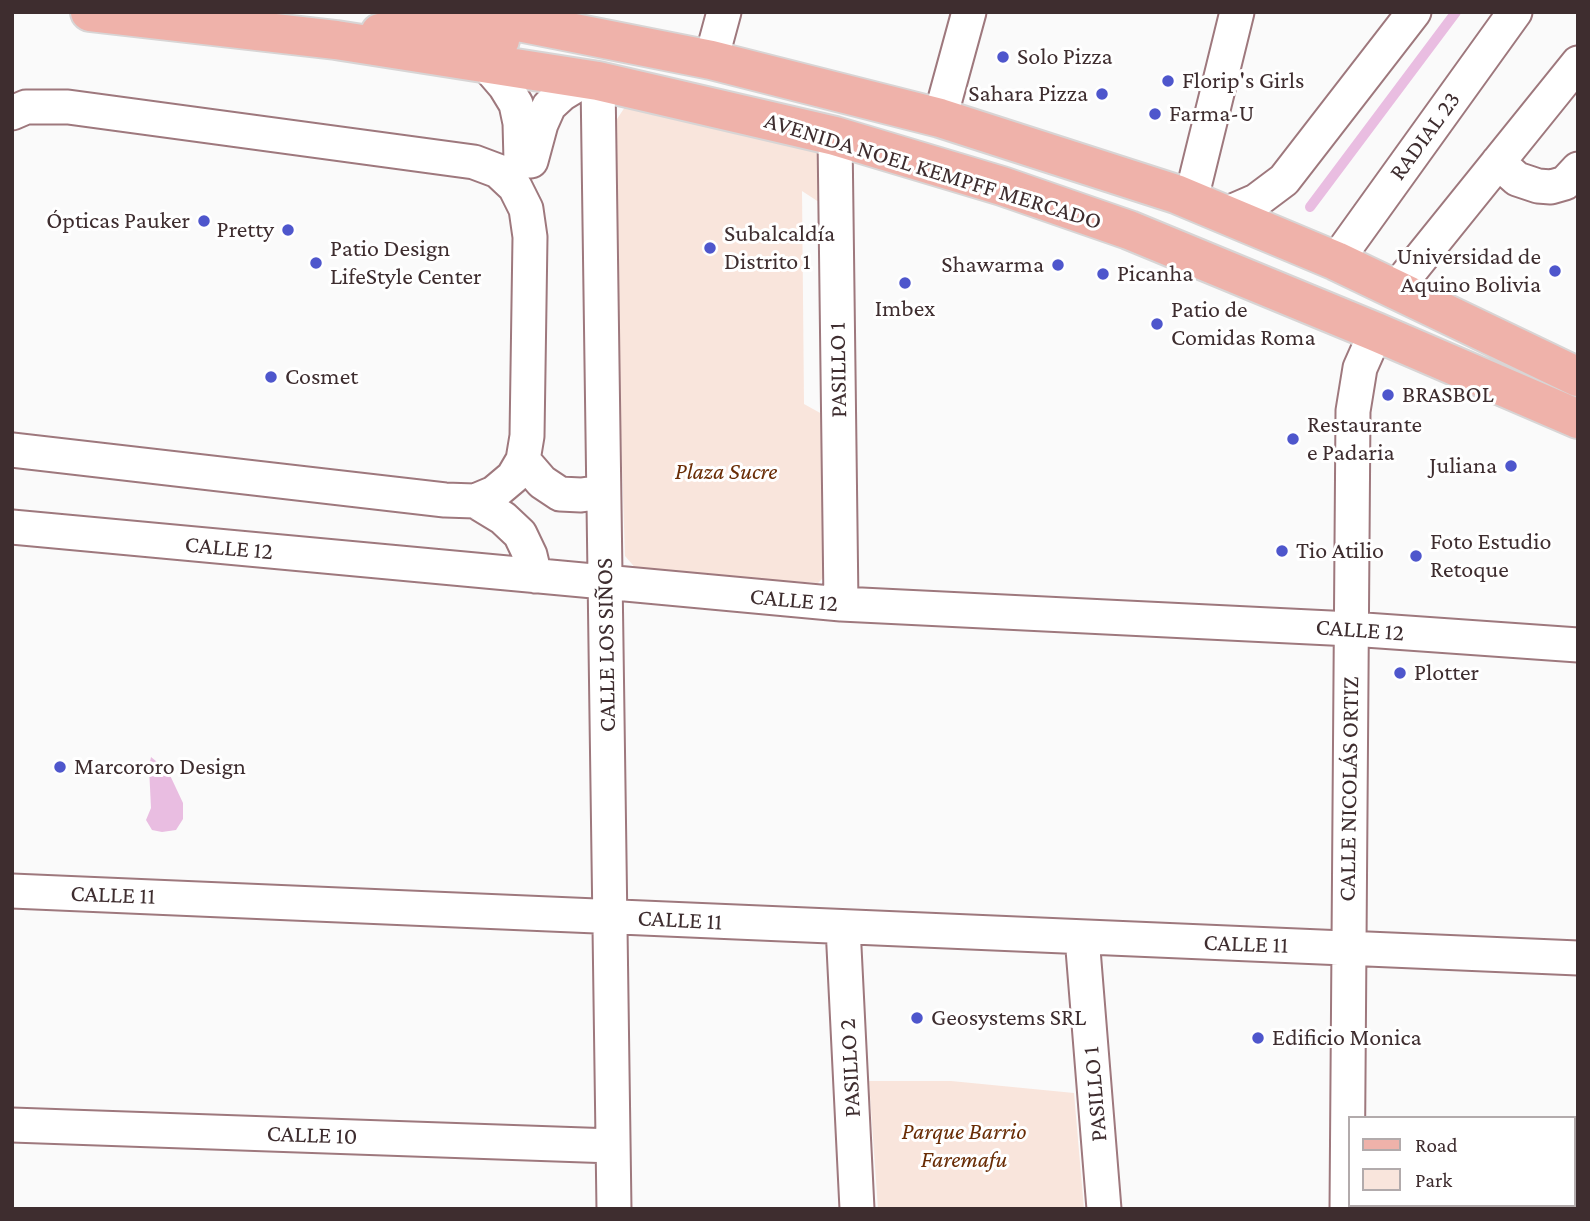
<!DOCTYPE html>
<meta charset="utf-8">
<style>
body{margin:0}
#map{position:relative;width:1590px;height:1221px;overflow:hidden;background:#fafafa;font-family:"Crimson Pro",serif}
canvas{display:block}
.frame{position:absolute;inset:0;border:14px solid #3e2d2f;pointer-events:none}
.legend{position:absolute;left:1348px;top:1116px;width:228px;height:91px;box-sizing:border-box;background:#fff;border:2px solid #b2abac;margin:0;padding:9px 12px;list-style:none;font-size:21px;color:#3e2d2f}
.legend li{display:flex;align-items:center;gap:14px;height:35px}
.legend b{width:35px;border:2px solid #b2abac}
</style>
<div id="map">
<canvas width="1590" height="1221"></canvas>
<div class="frame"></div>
<ul class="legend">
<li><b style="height:9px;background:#efb2aa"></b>Road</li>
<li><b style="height:19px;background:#f9e5dc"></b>Park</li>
</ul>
</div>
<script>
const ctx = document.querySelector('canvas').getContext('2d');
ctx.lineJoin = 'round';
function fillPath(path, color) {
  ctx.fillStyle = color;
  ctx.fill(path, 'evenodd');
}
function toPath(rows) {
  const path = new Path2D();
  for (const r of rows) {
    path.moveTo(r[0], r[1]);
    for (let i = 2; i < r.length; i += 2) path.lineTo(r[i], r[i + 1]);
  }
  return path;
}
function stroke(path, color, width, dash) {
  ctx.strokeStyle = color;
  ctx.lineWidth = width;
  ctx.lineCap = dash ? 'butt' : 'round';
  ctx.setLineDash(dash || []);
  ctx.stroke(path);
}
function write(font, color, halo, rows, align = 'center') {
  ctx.font = font + ' "Crimson Pro",serif';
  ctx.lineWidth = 6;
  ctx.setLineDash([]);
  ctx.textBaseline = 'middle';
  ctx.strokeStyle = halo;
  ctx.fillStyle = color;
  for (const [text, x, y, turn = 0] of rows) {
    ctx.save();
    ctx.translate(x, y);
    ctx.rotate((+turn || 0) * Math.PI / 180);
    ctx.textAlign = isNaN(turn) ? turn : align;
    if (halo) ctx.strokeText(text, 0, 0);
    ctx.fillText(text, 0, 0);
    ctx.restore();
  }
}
fillPath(toPath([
 [625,107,813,145,828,164,828,208,802,191,804,404,831,419,832,569,818,583,638,571,625,556,611,128],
 [869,1081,951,1081,1074,1093,1084,1209,878,1209]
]), '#f9e5dc');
fillPath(toPath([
 [151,757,168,771,183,803,183,819,176,830,162,832,152,830,146,820,151,808,149,767]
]), '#e9bde1');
stroke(toPath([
 [1310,207,1456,12]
]), '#e9bde1', 10);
const minor = toPath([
 [711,60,724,12],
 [487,65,505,86,516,104,520,123,521,161],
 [598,81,614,1209],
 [12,113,26,107,68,107,474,162,498,171,515,187,526,209,530,237,527,436,523,460,513,477,494,493,475,501,445,500,12,450],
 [940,118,969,12],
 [835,136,841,604],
 [531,161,541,124,549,106,562,94,585,80],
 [1498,162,1517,179,1538,186,1551,187,1565,183,1578,169],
 [1191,199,1237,12],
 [1226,214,1256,201,1284,180,1414,12],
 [1336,261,1515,12],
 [1395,290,1578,63],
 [523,460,542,482,560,494,581,495,603,492],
 [475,501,503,518,520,534,530,555,535,576],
 [12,527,841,604,1351,629,1578,645],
 [12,891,1578,958],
 [843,927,857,1209],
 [1082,937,1104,1209],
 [12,1125,613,1146],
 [1347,1209,1353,411,1360,368,1376,332]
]);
const major = toPath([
 [90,12,336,40,598,81,835,136,1002,186,1129,230,1376,332,1578,419],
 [468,12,711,60,940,118,1176,194,1336,261,1578,377],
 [380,33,402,29,441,29,500,40]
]);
stroke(minor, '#9e787d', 37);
stroke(major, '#d8d5d5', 42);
stroke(minor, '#fff', 33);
stroke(major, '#efb2aa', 38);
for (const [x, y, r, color] of [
 [1003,57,7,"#4e56cc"],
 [1168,81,7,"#4e56cc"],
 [1102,94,7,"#4e56cc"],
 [1155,114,7,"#4e56cc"],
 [204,221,7,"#4e56cc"],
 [288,230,7,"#4e56cc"],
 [710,248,7,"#4e56cc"],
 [316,263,7,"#4e56cc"],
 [1058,265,7,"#4e56cc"],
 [1555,271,7,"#4e56cc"],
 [1103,274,7,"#4e56cc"],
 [905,283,7,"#4e56cc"],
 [1157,324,7,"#4e56cc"],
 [271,377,7,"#4e56cc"],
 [1388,395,7,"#4e56cc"],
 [1293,439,7,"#4e56cc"],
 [1511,466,7,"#4e56cc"],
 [1282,551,7,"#4e56cc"],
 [1416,556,7,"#4e56cc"],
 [1400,673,7,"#4e56cc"],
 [60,767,7,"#4e56cc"],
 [917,1018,7,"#4e56cc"],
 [1258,1038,7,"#4e56cc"]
]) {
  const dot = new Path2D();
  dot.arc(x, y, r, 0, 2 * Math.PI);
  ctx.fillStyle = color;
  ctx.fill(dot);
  stroke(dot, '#fff', 2.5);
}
write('24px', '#3e2d2f', '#fff', [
 ["Solo Pizza",1017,57],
 ["Florip's Girls",1182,81],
 ["Sahara Pizza",1088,94,"right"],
 ["Farma-U",1169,114],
 ["Ópticas Pauker",190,221,"right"],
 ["Pretty",274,230,"right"],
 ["Subalcaldía",724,234],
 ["Distrito 1",724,262],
 ["Patio Design",330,249],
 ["LifeStyle Center",330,277],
 ["Universidad de",1541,257,"right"],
 ["Aquino Bolivia",1541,285,"right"],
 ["Shawarma",1044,265,"right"],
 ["Picanha",1117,274],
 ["Imbex",905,309,"center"],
 ["Patio de",1171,310],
 ["Comidas Roma",1171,338],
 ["Cosmet",285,377],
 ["BRASBOL",1402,395],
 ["Restaurante",1307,425],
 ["e Padaria",1307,453],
 ["Juliana",1497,466,"right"],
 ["Foto Estudio",1430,542],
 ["Retoque",1430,570],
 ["Tio Atilio",1296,551],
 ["Plotter",1414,673],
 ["Marcororo Design",74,767],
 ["Geosystems SRL",931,1018],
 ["Edificio Monica",1272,1038]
], 'left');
write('24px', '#3e2d2f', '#fff', [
 ["RADIAL 23",1425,136,-54],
 ["AVENIDA NOEL KEMPFF MERCADO",933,171,17],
 ["PASILLO 1",838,370,-91],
 ["CALLE 12",229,548,5],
 ["CALLE 12",794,600,5],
 ["CALLE 12",1360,630,4],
 ["CALLE LOS SIÑOS",606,645,-91],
 ["CALLE NICOLÁS ORTIZ",1349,789,-89],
 ["CALLE 11",113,895,2],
 ["CALLE 11",680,920,3],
 ["CALLE 11",1246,944,2],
 ["PASILLO 2",850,1068,-93],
 ["PASILLO 1",1095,1094,-95],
 ["CALLE 10",312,1135,2]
]);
write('italic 24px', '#692c05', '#fff', [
 ["Plaza Sucre",726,472],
 ["Parque Barrio",964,1132],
 ["Faremafu",964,1160]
]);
</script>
